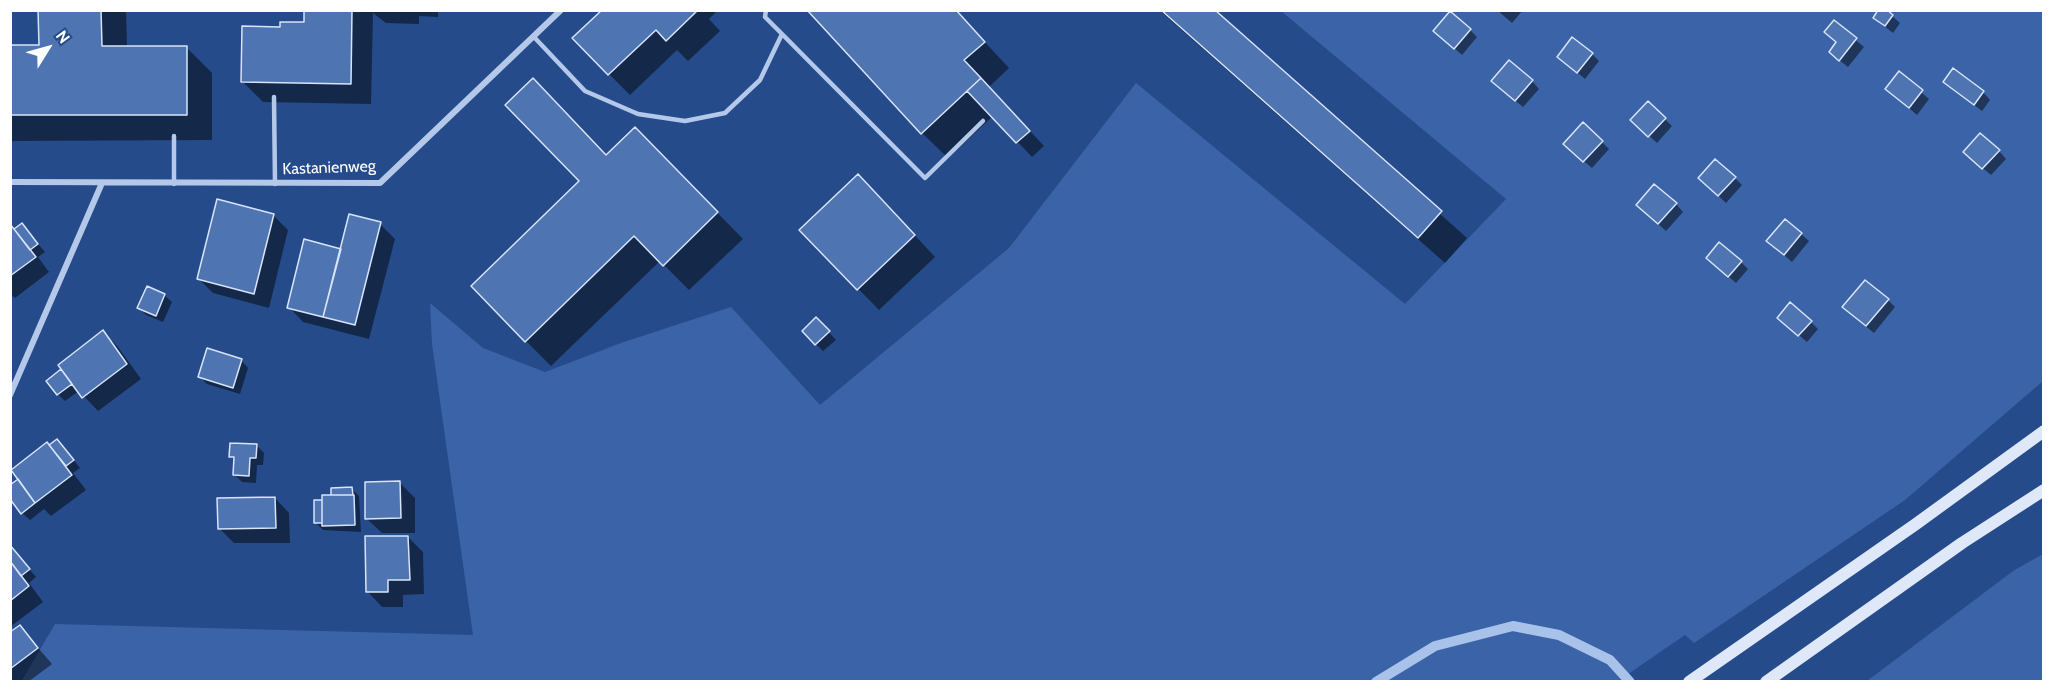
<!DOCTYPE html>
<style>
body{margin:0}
#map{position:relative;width:2054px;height:692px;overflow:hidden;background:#264b8b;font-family:Cabin,sans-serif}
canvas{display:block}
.frame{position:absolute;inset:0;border:12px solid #fff;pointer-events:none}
.north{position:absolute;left:18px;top:18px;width:60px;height:60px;-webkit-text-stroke:4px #264b8b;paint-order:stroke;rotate:53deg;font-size:16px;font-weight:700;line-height:24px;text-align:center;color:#fff}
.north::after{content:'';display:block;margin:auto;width:21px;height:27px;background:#fff;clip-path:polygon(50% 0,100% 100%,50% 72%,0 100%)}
</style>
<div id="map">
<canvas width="2054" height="692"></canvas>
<div class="frame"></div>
<div class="north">N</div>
</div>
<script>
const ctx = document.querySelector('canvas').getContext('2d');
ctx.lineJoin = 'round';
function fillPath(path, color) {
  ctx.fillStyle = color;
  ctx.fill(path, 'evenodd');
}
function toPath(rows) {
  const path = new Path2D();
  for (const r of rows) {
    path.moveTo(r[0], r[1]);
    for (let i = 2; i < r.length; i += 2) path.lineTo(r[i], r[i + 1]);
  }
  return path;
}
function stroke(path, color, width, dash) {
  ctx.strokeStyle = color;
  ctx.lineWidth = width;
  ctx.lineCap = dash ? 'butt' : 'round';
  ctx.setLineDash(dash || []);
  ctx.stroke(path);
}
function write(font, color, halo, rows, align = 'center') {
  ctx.font = font + ' Cabin,sans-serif';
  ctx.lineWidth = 5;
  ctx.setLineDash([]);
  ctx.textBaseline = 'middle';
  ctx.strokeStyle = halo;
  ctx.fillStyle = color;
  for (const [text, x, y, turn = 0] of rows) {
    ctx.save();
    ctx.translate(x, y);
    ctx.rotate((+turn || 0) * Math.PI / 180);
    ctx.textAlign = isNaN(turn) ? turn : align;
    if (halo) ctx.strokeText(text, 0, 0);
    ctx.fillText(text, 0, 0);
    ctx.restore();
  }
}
fillPath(toPath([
 [1281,11,2043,11,2043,381,1905,500,1694,643,1685,635,1618,681,21,682,55,624,473,635,432,344,430,303,483,348,545,372,621,343,731,307,820,405,1009,248,1136,83,1405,304,1506,199],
 [2043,554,2043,681,1867,681,2013,571]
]), '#3a64a7');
fillPath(toPath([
 [40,10,126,10,127,47,186,47,212,73,212,140,10,141,10,46,40,46],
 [305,10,438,10,438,17,419,16,419,24,386,23,373,13,371,104,263,102,242,81,282,28,305,24],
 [604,10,718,10,709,19,720,31,688,61,677,50,630,95,609,74],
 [1159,10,1212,10,1467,238,1445,263],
 [1497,10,1523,10,1512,23],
 [1892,16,1900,23,1893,33,1874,18],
 [966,22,1009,68,989,87,1044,146,1032,157,993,116,948,158,922,133],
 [1834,22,1864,47,1848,67,1838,59],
 [1470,30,1477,37,1462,55,1443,38],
 [1592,54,1599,61,1585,79,1559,57],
 [1899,73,1929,99,1917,115,1887,89],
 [1532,81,1539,89,1523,107,1501,89],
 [1945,82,1983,92,1990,100,1982,111],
 [1648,103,1672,126,1657,143,1632,120],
 [1602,142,1609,149,1592,168,1572,151],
 [1999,151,2006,159,1991,175,1972,159],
 [661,155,743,239,689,290,660,261,551,366,526,341],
 [1735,178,1742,185,1726,203,1707,185],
 [879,197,935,257,879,310,801,230],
 [1676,204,1683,212,1666,231,1645,212],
 [273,215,288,230,269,308,213,293,199,279],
 [1786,221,1809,241,1792,262,1776,248],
 [380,224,395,239,369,339,303,322,289,307],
 [22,225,45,252,38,257,49,272,15,298,10,294,10,226,15,230],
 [1741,262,1748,269,1736,283,1715,265],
 [164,295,172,302,163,322,146,315,139,308],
 [1888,300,1895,307,1874,333,1852,315],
 [816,319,836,340,823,351,816,344],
 [1811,322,1818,329,1807,342,1787,325],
 [103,332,118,347,141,379,98,411,79,391,65,401,58,394],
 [241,360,248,368,240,394,207,384,200,377],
 [256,445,264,453,263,465,257,465,256,483,242,482,235,475,235,461,231,456],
 [50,447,64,448,80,468,73,473,86,490,51,516,44,509,30,520,22,513,22,486],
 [400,483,415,498,415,533,382,533,367,519],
 [352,489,359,496,361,532,323,530,316,523,323,501],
 [275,498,289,513,290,543,234,543,219,528],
 [408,537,423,552,424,594,403,595,403,607,382,607,368,592],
 [10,547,36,577,29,583,43,602,10,627],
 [20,627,52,664,28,682,10,682,10,634]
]), '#0007');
stroke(toPath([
 [1376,682,1435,646,1513,626,1559,635,1610,660,1630,682]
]), '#a8c2ea', 10);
const building = toPath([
 [38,10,101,10,102,46,187,46,187,115,10,115,10,45,39,45,38,10],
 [304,10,352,10,351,84,241,82,242,26,280,27,280,22,304,22,304,10],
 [602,10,698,10,666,41,656,30,608,75,572,38,602,10],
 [807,10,956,10,985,42,964,60,981,78,921,134,807,10],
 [1161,10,1215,10,1442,211,1418,238,1161,10],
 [1878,10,1887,10,1893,15,1885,26,1873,18,1878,10],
 [1450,11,1471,29,1454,49,1433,31,1450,11],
 [1834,20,1857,38,1839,61,1829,52,1836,42,1824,32,1834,20],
 [1572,37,1593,53,1577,73,1557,57,1572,37],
 [1509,60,1533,80,1515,101,1491,81,1509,60],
 [1953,68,1984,91,1974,105,1943,82,1953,68],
 [1899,71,1923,90,1909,108,1885,89,1899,71],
 [533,78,606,155,635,127,718,212,663,266,634,236,525,342,471,286,579,181,505,105,533,78],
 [981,78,1030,131,1016,143,967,91,981,78],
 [1648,101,1666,118,1648,137,1630,120,1648,101],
 [1583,122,1603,141,1583,162,1563,144,1583,122],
 [1980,133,2000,150,1982,169,1963,152,1980,133],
 [1715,159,1736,177,1718,196,1698,178,1715,159],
 [858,174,915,235,857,290,799,230,858,174],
 [1654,184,1677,203,1658,224,1636,205,1654,184],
 [217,199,274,214,254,294,197,279,217,199],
 [349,214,381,222,355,325,323,317,349,214],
 [1785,219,1802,233,1784,255,1766,241,1785,219],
 [22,223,38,244,30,250,14,229,22,223],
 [10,224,36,257,10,276,10,224],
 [304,239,341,249,323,317,287,308,304,239],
 [1719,242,1742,261,1728,277,1706,258,1719,242],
 [1865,280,1889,299,1866,326,1842,307,1865,280],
 [147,286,165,294,156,316,137,308,147,286],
 [1790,302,1812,321,1798,336,1777,318,1790,302],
 [816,317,830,331,815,345,802,331,816,317],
 [103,330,127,364,82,398,58,365,103,330],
 [207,348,242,359,233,388,198,377,207,348],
 [61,369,72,384,57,395,46,381,61,369],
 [57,439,74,460,66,466,49,445,57,439],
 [47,442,72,475,35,503,11,470,47,442],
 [230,443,257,444,256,458,250,458,249,476,233,475,234,457,229,457,230,443],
 [18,479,35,503,21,514,10,499,10,485,18,479],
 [400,481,401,518,365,519,365,482,400,481],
 [352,487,353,495,331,495,331,488,352,487],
 [322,495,354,495,355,525,322,526,322,495],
 [275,497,276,528,218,529,217,498,275,497],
 [314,500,322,500,322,523,314,523,314,500],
 [365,536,408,536,410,580,388,580,388,592,366,592,365,536],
 [10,545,30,569,21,576,10,561,10,545],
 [10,561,29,586,10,601,10,561],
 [20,625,38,648,10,669,10,632,20,625]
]);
fillPath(building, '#4e74b2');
stroke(building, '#d8e4f8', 1.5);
stroke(toPath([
 [782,34,925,178,983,121],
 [534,37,585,91,638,114,685,121,725,113,760,80,782,34,765,17,766,10],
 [274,97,275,184],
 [174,136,174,184]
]), '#b4c8ea', 4.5);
stroke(toPath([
 [10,182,380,183,561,10],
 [10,395,102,183]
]), '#b4c8ea', 6);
stroke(toPath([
 [1689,682,1916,524,2044,431],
 [1766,682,1962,543,2044,490]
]), '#dee8f8', 12);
write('16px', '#fff', '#264b8b', [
 ["Kastanienweg",329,168,-2]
]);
</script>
